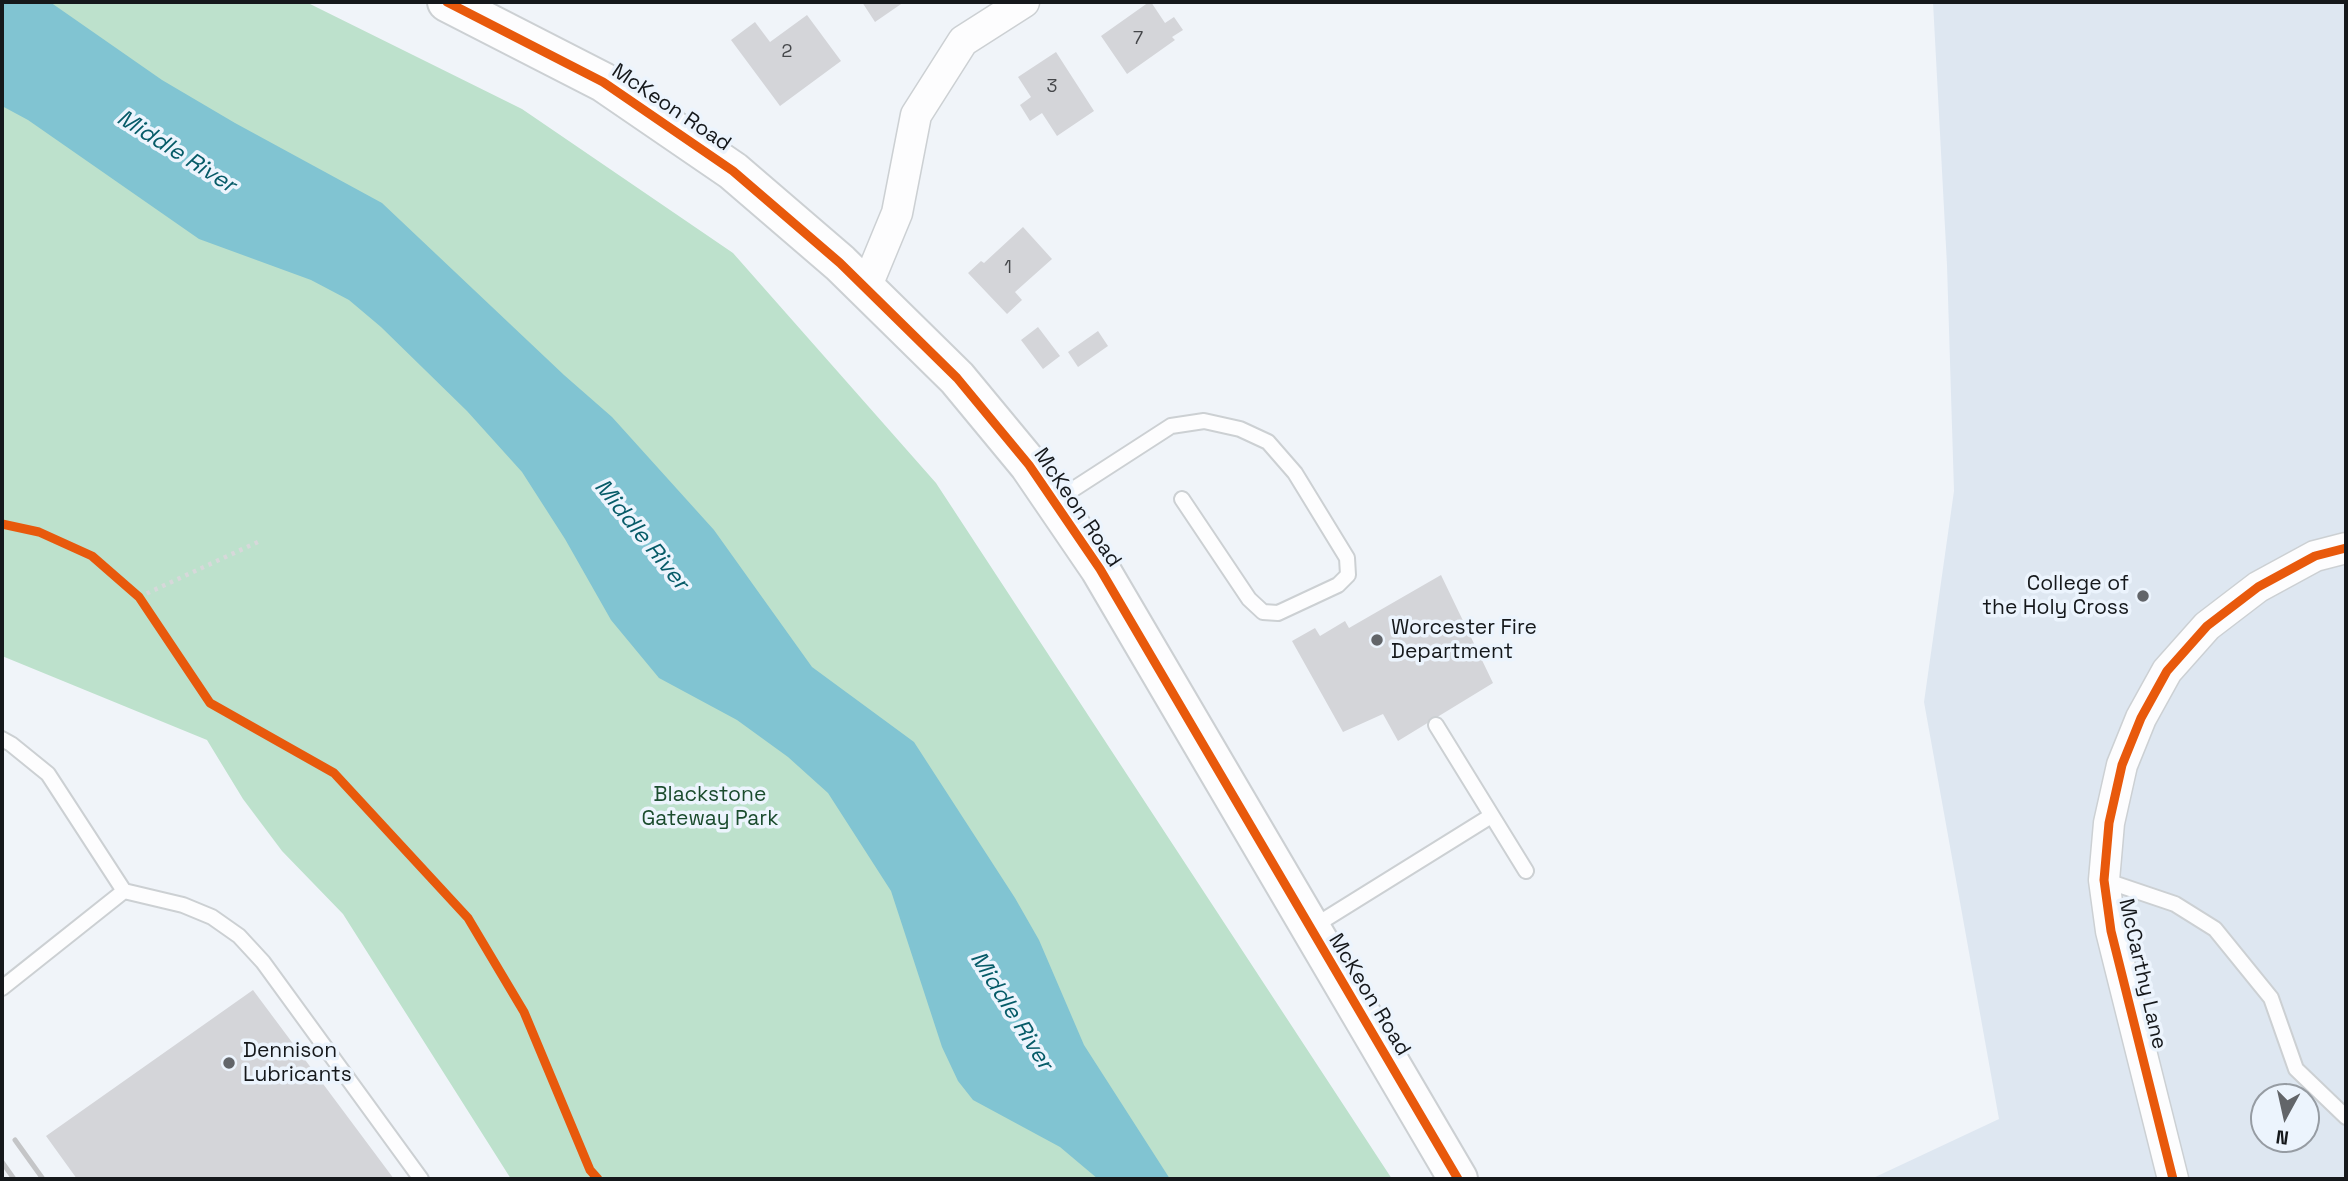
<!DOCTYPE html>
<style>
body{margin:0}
#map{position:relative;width:2348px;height:1181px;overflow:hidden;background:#f0f4f9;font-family:"Space Grotesk",sans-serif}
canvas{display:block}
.frame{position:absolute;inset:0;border:4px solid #15181b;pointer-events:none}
.north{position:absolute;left:2250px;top:1083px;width:70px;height:70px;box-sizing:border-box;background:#ecf4fd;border:2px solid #969ca3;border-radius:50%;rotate:188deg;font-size:19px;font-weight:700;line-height:28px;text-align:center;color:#15181b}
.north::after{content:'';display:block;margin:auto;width:24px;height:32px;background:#626569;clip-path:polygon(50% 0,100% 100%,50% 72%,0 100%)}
</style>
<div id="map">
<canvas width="2348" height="1181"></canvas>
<div class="frame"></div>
<div class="north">N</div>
</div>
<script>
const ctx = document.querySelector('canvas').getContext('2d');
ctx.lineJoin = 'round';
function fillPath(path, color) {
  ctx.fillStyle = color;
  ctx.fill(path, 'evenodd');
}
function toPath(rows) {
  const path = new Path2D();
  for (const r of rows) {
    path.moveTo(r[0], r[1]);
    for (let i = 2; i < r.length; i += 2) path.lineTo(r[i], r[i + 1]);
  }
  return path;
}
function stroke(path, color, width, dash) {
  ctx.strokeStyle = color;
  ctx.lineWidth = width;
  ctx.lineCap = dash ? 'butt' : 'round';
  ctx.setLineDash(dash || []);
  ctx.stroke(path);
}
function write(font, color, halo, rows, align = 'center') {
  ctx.font = font + ' "Space Grotesk",sans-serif';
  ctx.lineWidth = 7;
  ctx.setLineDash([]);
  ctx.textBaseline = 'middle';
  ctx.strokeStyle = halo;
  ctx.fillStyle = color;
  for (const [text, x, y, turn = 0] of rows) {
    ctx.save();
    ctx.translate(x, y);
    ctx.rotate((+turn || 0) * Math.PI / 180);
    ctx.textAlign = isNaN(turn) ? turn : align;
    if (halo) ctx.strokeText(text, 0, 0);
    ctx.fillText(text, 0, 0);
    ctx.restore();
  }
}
fillPath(toPath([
 [1933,2,2346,2,2346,1179,1871,1179,1999,1119,1924,702,1954,491,1947,265],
 [2264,1097,2306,1097,2306,1139,2264,1139]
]), '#dee7f1');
fillPath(toPath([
 [2,2,306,2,522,109,733,253,936,483,1392,1179,511,1179,343,914,282,851,243,799,207,740,2,656]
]), '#bde1cc');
fillPath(toPath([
 [2,2,50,2,162,80,235,123,382,203,564,375,612,417,714,530,812,667,914,742,1015,898,1039,940,1084,1045,1170,1179,1098,1179,1060,1147,973,1100,958,1081,942,1047,891,891,828,793,788,757,737,720,659,678,611,620,565,539,522,472,467,411,381,327,349,300,311,280,199,239,28,120,2,106]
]), '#81c4d2');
fillPath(toPath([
 [862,2,904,2,875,22],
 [1149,2,1151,2,1165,23,1174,17,1183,30,1172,37,1175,40,1127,74,1101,36],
 [807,15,841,61,780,106,731,40,755,22,770,42],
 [1056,52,1094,111,1057,136,1042,113,1030,121,1020,105,1031,97,1018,77],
 [1023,227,1052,259,1015,292,1022,300,1007,314,968,273,981,261,984,263],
 [1038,327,1060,356,1043,369,1021,340],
 [1098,331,1108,346,1078,367,1068,352],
 [1441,575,1493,683,1398,741,1383,714,1343,732,1292,641,1315,628,1320,636,1345,621,1349,628],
 [253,990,394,1179,77,1179,46,1136]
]), '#d4d5d9');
const lane = toPath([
 [1055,501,1171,426,1204,421,1240,429,1268,442,1295,473,1347,558,1348,575,1338,585,1278,613,1263,612,1249,599,1182,499],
 [1436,725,1526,871],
 [2,739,11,744,48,774,124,891,2,988],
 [2104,880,2175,904,2215,929,2271,998,2296,1069,2346,1117],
 [124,891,183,905,212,917,239,936,263,962,421,1179],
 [1311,928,1491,816]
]);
const street = toPath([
 [866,288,897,213,916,115,963,41,1024,2],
 [2173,1179,2111,931,2104,880,2109,823,2122,765,2141,718,2167,671,2207,626,2258,587,2315,556,2346,548]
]);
const secondary = toPath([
 [447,2,603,82,733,171,840,263,957,378,1029,465,1100,569,1458,1179]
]);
stroke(lane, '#ccd0d3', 18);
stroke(street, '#ccd0d3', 33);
stroke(secondary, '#ccd0d3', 42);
stroke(toPath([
 [139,597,260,541]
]), '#d7d8da', 4.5, [3.5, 5]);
stroke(lane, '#fdfdfe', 14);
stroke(street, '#fdfdfe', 30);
stroke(secondary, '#fdfdfe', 38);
stroke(toPath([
 [15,1140,43,1179],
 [2,1162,14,1179]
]), '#c4c5c7', 5);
stroke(toPath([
 [447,2,603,82,733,171,840,263,957,378,1029,465,1100,569,1458,1179],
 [2,524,39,532,92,556,139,597,210,703,334,773,468,918,524,1012,590,1170,598,1179],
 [2173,1179,2111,931,2104,880,2109,823,2122,765,2141,718,2167,671,2207,626,2258,587,2315,556,2346,548]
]), '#e8590c', 9);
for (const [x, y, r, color] of [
 [2143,596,7,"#626569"],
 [1377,640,7,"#626569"],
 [229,1063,7,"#626569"]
]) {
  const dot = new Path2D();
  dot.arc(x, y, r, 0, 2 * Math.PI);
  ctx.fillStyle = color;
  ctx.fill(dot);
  stroke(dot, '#ecf4fd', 2.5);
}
write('18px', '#45474a', null, [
 ["7",1138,39],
 ["2",787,52],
 ["3",1052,87],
 ["1",1008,268]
]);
write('21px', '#15181b', '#ecf4fd', [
 ["McKeon Road",671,108,34],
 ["McKeon Road",1077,508,56],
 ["McCarthy Lane",2142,974,77],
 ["McKeon Road",1369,995,59]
]);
write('21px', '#15181b', '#ecf4fd', [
 ["College of",2129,584,"right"],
 ["the Holy Cross",2129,608,"right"],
 ["Worcester Fire",1391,628],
 ["Department",1391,652],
 ["Dennison",243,1051],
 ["Lubricants",243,1075]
], 'left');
write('21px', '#1b4c2e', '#ecf4fd', [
 ["Blackstone",710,795],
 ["Gateway Park",710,819]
]);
write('italic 23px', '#065b68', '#ecf4fd', [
 ["Middle River",176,152,32],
 ["Middle River",641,535,51],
 ["Middle River",1011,1011,58]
]);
</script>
